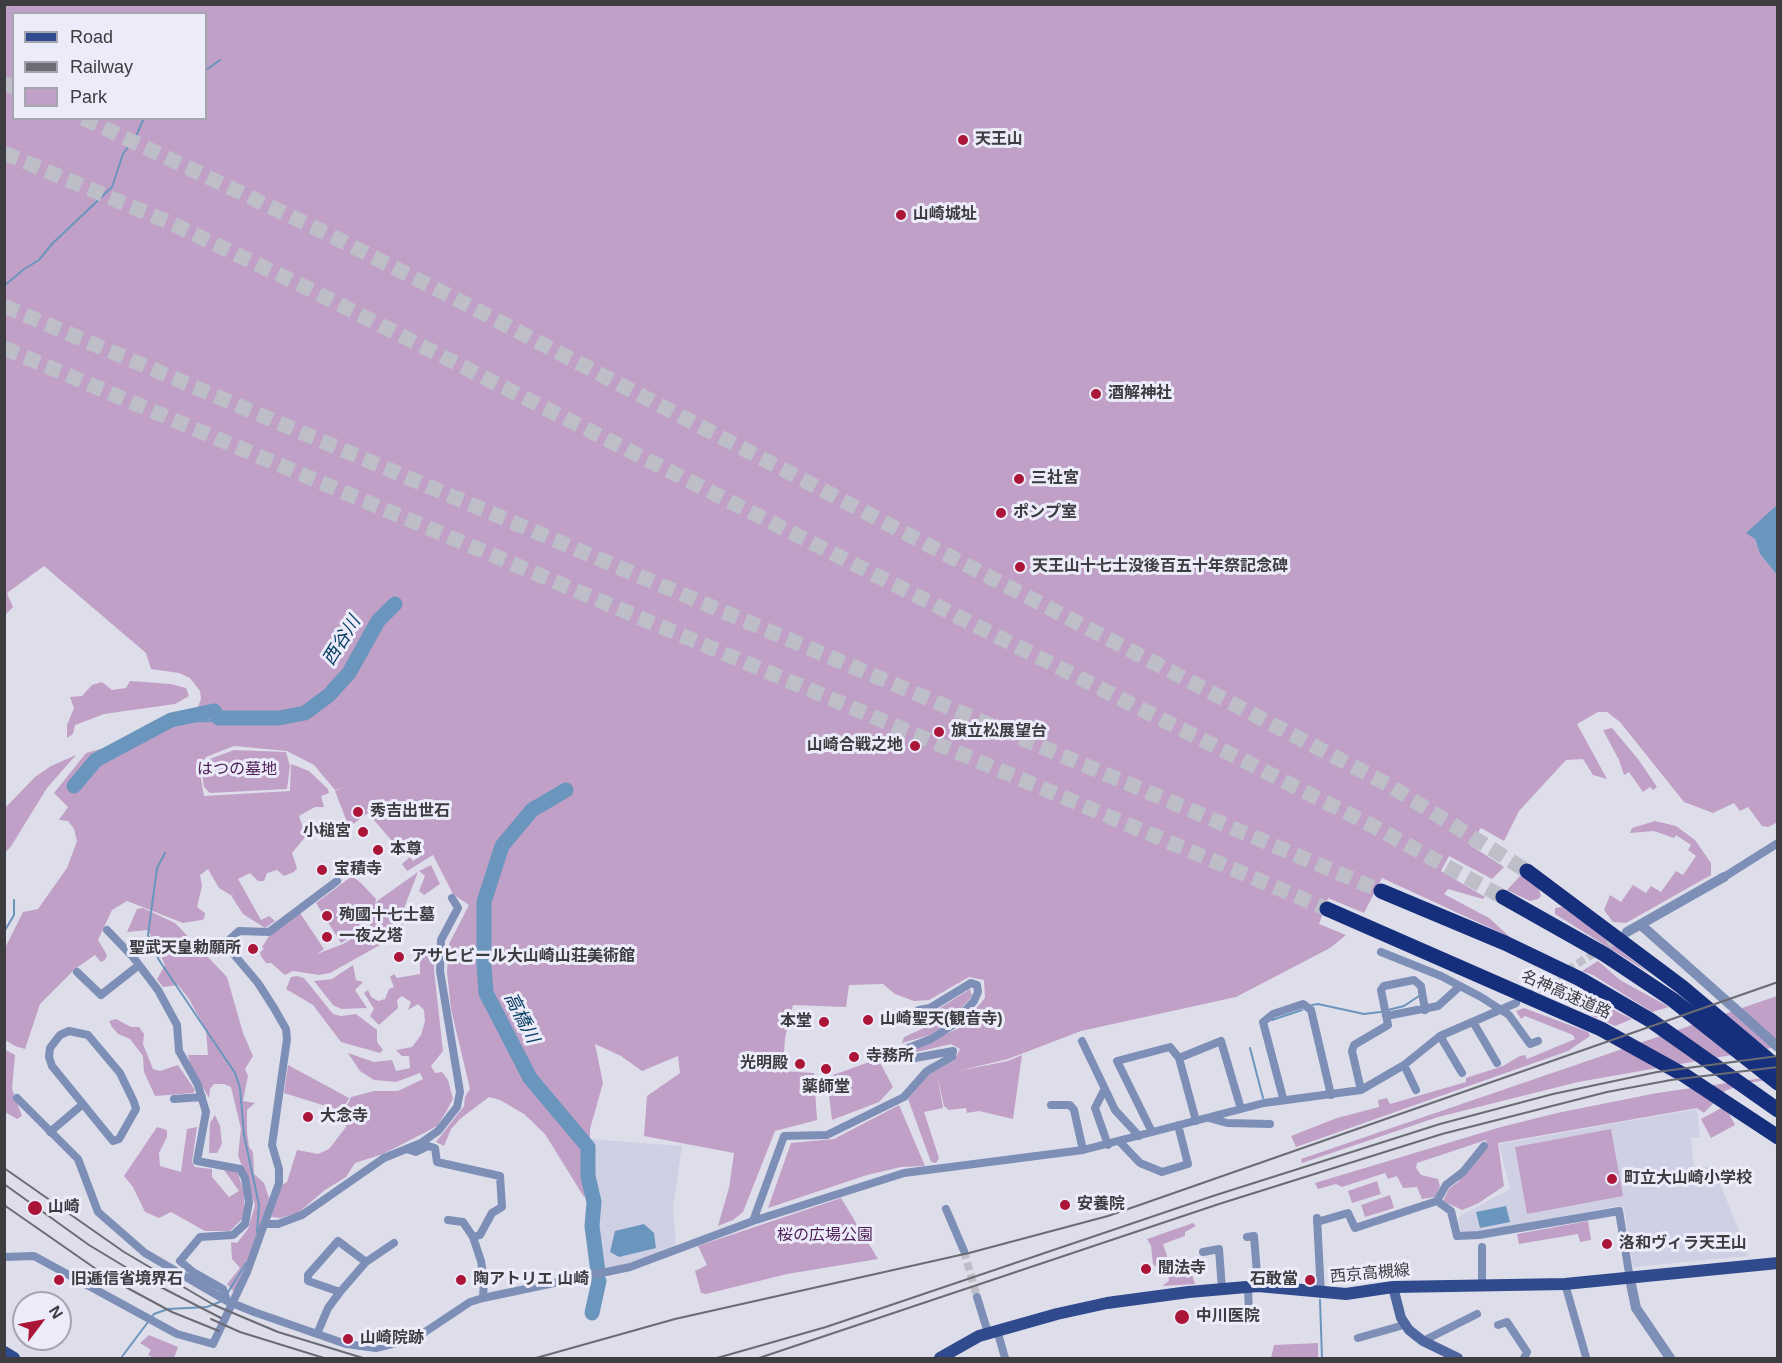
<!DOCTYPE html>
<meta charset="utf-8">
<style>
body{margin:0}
#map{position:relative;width:1782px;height:1363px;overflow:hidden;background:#dedeeb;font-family:Helvetica,sans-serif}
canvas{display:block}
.frame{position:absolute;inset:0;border:6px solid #3c3c41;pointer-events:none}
.legend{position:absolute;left:12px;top:12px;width:195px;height:108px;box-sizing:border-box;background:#ebebf9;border:2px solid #a5a5af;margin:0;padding:8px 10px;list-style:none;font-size:18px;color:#3c3c41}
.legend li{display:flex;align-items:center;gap:12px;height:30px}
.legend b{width:30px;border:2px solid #a5a5af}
.north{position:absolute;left:12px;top:1291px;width:60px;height:60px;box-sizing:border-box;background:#ebebf9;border:2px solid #a5a5af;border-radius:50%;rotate:58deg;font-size:16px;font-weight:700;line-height:24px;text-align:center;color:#3c3c41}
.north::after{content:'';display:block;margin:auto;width:21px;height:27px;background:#ab1537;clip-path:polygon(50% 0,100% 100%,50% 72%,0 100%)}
</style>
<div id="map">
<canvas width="1782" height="1363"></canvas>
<div class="frame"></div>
<ul class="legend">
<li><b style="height:8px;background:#2f4a8d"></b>Road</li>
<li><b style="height:8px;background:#6b6b73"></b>Railway</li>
<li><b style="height:16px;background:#c0a0c6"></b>Park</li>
</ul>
<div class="north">N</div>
</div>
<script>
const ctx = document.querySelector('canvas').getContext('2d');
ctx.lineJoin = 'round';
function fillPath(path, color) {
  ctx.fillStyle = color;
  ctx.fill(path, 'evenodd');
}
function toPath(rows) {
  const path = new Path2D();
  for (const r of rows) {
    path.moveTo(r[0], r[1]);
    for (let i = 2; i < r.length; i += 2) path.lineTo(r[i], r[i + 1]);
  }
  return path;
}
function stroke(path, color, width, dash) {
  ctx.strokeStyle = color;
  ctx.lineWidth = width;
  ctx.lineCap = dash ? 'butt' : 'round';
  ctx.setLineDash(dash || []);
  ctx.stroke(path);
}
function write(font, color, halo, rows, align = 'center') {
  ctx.font = font + ' Helvetica,"Noto Sans JP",sans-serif';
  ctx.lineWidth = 6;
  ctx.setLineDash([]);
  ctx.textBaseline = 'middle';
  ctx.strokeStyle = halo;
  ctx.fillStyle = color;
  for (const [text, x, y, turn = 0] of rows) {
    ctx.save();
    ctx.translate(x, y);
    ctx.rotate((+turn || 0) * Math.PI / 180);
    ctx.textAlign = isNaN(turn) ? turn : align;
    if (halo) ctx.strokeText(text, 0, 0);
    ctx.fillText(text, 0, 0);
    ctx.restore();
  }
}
fillPath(toPath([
 [1697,1109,1700,1137,1691,1138,1694,1168,1713,1166,1749,1256,1633,1267,1624,1209,1618,1206,1477,1233,1461,1233,1458,1219,1461,1215,1510,1189,1499,1144],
 [590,1139,682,1146,673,1208,676,1245,659,1254,601,1271,594,1226,595,1202,589,1177]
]), '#d0d0e5');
fillPath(toPath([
 [5,5,1777,5,1777,505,1759,524,1751,528,1760,554,1777,575,1778,822,1768,827,1762,826,1748,807,1740,811,1734,803,1713,813,1684,802,1620,722,1607,712,1598,712,1577,724,1607,779,1593,775,1583,759,1566,760,1519,811,1504,841,1481,828,1470,845,1504,867,1492,879,1449,856,1441,871,1485,897,1483,899,1448,889,1444,894,1489,918,1510,937,1382,878,1364,913,1328,898,1319,924,1346,935,1330,948,1236,997,1081,1031,1008,1059,958,1071,1008,1061,1022,1055,1013,1119,979,1111,967,1113,966,1108,949,1110,944,1106,937,1075,943,1108,924,1112,939,1158,936,1163,931,1162,908,1099,929,1074,954,1061,960,1049,951,1044,913,1053,912,1049,959,1028,985,998,984,980,969,977,929,1000,914,1001,895,994,883,984,849,985,846,1007,793,1005,785,1038,783,1071,814,1073,817,1120,775,1131,743,1212,733,1220,718,1226,729,1188,734,1153,644,1136,647,1096,680,1073,678,1056,642,1071,621,1056,595,1044,603,1083,590,1129,589,1188,584,1197,545,1134,524,1114,500,1100,489,1097,460,1119,451,1129,444,1146,436,1142,464,1106,465,1097,470,1089,451,1009,447,972,449,944,469,905,453,894,433,855,407,871,402,864,410,857,413,861,419,857,411,849,400,858,398,857,405,848,397,847,368,813,349,827,335,791,341,788,335,790,314,765,287,751,234,746,206,757,199,768,204,796,290,791,291,764,309,771,328,789,329,793,321,796,324,807,315,807,299,816,306,836,292,853,297,868,294,872,284,876,277,870,267,873,264,881,258,881,250,873,238,879,261,920,269,916,275,921,265,928,243,914,232,897,234,892,232,896,219,888,208,869,200,875,202,886,197,907,205,913,204,919,201,920,183,923,127,901,112,910,98,940,107,955,105,960,101,962,95,955,75,969,40,1004,25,1049,15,1046,5,1040,5,948,23,912,38,909,67,868,77,841,74,829,68,821,59,820,68,807,54,793,86,753,144,737,164,721,198,707,201,699,200,691,190,678,179,673,151,669,146,653,44,566,7,593,13,607,5,615],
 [14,14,206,14,206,118,14,118],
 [130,681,171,684,186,688,189,696,175,704,104,714,75,725,73,734,67,738,67,725,74,708,70,697,82,696,92,685,102,682,112,690,126,688],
 [1612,728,1638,759,1657,787,1653,790,1650,787,1643,792,1629,772,1624,775,1619,760,1603,730],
 [234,750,286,752,290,766,287,789,210,793,204,787,202,773,207,760],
 [76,755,47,788,10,848,5,852,5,808,35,777,51,766],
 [1655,821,1676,826,1695,840,1711,863,1711,875,1626,923,1613,922,1604,910,1610,895,1621,902,1633,885,1646,893,1651,886,1661,892,1676,871,1683,875,1696,856,1688,850,1691,845,1676,835,1674,838,1654,831,1630,833,1632,828],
 [431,865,440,884,424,895,419,891,425,876,419,871],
 [418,872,401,916,404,929,401,939,384,937,380,945,330,973,319,975,293,971,285,975,271,963,266,963,261,956,260,952,264,949,262,947,269,936,300,913,324,949,317,954,343,944,369,929,377,901],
 [1521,875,1539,889,1541,896,1538,899,1530,901,1507,890],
 [352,876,361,883,376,899,375,908,364,928,341,943,316,903],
 [1562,907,1596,931,1649,973,1555,914,1555,908],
 [143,908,175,923,227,977,243,1033,253,1056,245,1069,248,1076,243,1101,255,1103,247,1110,247,1132,249,1147,253,1152,254,1174,264,1183,269,1198,258,1235,234,1292,227,1284,240,1268,232,1259,231,1242,237,1243,248,1229,255,1205,238,1155,241,1129,231,1087,224,1084,214,1084,210,1089,209,1098,190,1064,188,1055,208,1055,206,1030,189,999,178,985,163,987,157,979,165,965,148,930,127,932,137,909],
 [431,947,435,949,434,970,443,1051,431,1066,435,1073,442,1072,448,1080,453,1099,446,1112,437,1126,424,1133,383,1154,355,1163,346,1177,325,1190,298,1213,280,1218,271,1217,281,1186,287,1182,297,1150,318,1154,329,1149,346,1127,343,1113,351,1097,374,1091,398,1091,423,1079,420,1073,396,1082,374,1080,360,1071,348,1053,374,1062,392,1060,396,1071,410,1068,409,1056,402,1056,396,1050,412,1047,421,1035,425,1021,424,1010,418,1004,408,1010,411,1002,402,996,397,1000,398,1008,379,1025,370,1016,374,1009,364,993,368,990,371,997,378,1001,385,999,389,989,394,987,390,977,394,974,397,978,420,974,420,950],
 [1598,961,1620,980,1669,1007,1652,1012,1593,975,1582,971],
 [353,965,356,980,363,982,355,990,367,1008,341,1009,333,1005,314,981,332,979],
 [297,976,304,978,333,1014,341,1016,356,1014,377,1030,377,1042,383,1050,380,1053,341,1042,313,1005,286,989,291,977],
 [970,989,972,996,950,1022,930,1035,902,1043,904,1037,931,1025,936,1019,935,1011],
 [1777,996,1777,1047,1578,1082,1438,1117,1302,1163,1301,1159],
 [1608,1007,1632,1019,1615,1026,1590,1015],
 [1524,1008,1588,1032,1590,1036,1568,1051,1296,1147,1291,1136,1337,1118,1379,1107,1378,1100,1387,1098,1390,1104,1466,1082,1466,1078,1503,1066,1520,1056,1525,1055,1527,1059,1575,1039,1573,1035,1525,1016,1521,1019,1516,1011],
 [116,1019,131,1027,139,1027,144,1034,143,1044,153,1069,160,1071,178,1065,195,1090,193,1093,155,1096,144,1072,143,1056,130,1039,118,1034,112,1027,109,1021],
 [4,1049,15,1055,12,1089,22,1116,17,1119,5,1112],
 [878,1059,893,1087,879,1102,832,1120,828,1086,833,1075],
 [288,1065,349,1098,342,1111,284,1093],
 [1777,1076,1777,1079,1745,1083,1725,1091,1704,1113,1697,1108,1498,1143,1504,1186,1477,1204,1462,1210,1443,1201,1449,1189,1458,1182,1487,1146,1486,1140,1417,1163,1416,1168,1421,1175,1438,1179,1440,1186,1435,1197,1422,1199,1417,1187,1403,1188,1397,1176,1388,1179,1385,1173,1342,1187,1336,1184,1318,1189,1315,1183,1501,1127,1557,1113,1657,1093],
 [899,1105,925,1166,901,1167,867,1175,768,1208,791,1143,834,1139],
 [1725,1106,1735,1125,1711,1138,1701,1119],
 [215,1115,220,1126,222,1144,217,1153,209,1153,210,1123],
 [157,1127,167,1130,167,1137,159,1153,160,1166,181,1172,187,1129,197,1127,192,1162,195,1167,212,1169,212,1177,229,1197,239,1191,224,1170,237,1171,244,1192,244,1206,243,1218,230,1231,205,1231,171,1212,159,1218,145,1212,133,1187,124,1176],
 [1611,1129,1623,1196,1527,1214,1515,1147],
 [1377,1181,1381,1194,1352,1203,1348,1191],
 [1390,1195,1394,1208,1365,1217,1361,1205],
 [841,1198,878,1259,787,1274,706,1294,701,1293,695,1271,707,1265,698,1246],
 [1588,1221,1591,1240,1580,1242,1578,1234,1519,1244,1517,1234],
 [1193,1223,1196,1226,1185,1232,1185,1236,1163,1244,1172,1271,1182,1275,1191,1272,1195,1284,1162,1286,1169,1281,1167,1267,1156,1267,1153,1264,1151,1246,1147,1239],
 [149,1335,178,1347,174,1358,153,1358,148,1355,151,1350,140,1343],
 [1318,1343,1318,1358,1271,1358,1274,1345]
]), '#c0a0c6');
fillPath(toPath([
 [1777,505,1777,575,1760,554,1755,539,1746,533],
 [1506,1206,1510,1222,1480,1228,1476,1212],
 [644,1224,654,1233,656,1248,619,1257,610,1252,615,1231]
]), '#6a95bd');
stroke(toPath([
 [206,70,220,60],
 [4,286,24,269,39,260,52,244,112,187,123,154,137,134,144,118],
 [166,722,214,721,219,718],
 [165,853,157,868,148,935,159,960,235,1073,240,1088,244,1135,259,1205,257,1232],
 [4,932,14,915,14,900],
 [1312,1005,1318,1004,1364,1014,1380,1012,1404,1006,1419,996],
 [1272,1020,1302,1010],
 [1250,1048,1263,1098],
 [227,1294,246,1263],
 [1320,1300,1322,1358],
 [121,1358,154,1314,168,1309,207,1307,222,1301]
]), '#6a95bd', 2);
stroke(toPath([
 [74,786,96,760,171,720,214,711,219,718,279,718,305,713,329,695,349,673,378,621,395,604],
 [566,790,532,810,502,846,484,902,484,965,486,993,530,1078,588,1147,588,1176,594,1202,592,1226,598,1272],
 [592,1313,599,1281]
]), '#6a95bd', 15);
stroke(toPath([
 [1527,996,1618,938],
 [964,1251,977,1297]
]), '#bebec9', 8, [8, 4]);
stroke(toPath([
 [4,84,14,87],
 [83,118,330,235,452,297,1387,784,1527,871],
 [4,153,173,224,303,286,1373,826,1503,897],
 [4,306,1381,891],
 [4,348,1327,909]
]), '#bebec9', 15, [15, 8]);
stroke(toPath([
 [1724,877,1778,843],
 [107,930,133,957,158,990,177,1025,179,1051,198,1085,206,1112,197,1161,240,1169,245,1178,249,1202,245,1224,233,1235,200,1237,180,1261,193,1272,223,1289,227,1301],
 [1381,952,1441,976,1481,997,1509,1015,1530,1044,1538,1041],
 [77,972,101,995,139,965],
 [1386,1016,1438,1006,1459,987],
 [1473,1022,1497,1063],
 [69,1031,88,1035,120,1073,134,1102,136,1109,119,1139,113,1141,52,1066,49,1057,50,1048,60,1035,69,1031],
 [1440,1036,1462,1073],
 [1082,1041,1115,1110,1139,1136],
 [1179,1058,1221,1041,1241,1109],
 [1404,1065,1416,1090],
 [1104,1090,1095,1108,1108,1145],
 [1361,1090,1352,1051,1354,1045,1388,1025,1381,990,1384,986,1414,980,1421,986,1425,1010],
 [17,1098,78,1159,98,1212,145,1253,227,1301,254,1312,346,1344,376,1348,416,1338,470,1302,483,1298,630,1267,753,1221,904,1173,1083,1150,1264,1103,1361,1090,1404,1065,1440,1036,1516,1003],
 [1283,1098,1263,1022,1273,1014,1303,1004,1311,1010,1331,1095],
 [174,1099,202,1097],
 [1051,1105,1070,1105,1074,1110,1083,1150],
 [1209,1118,1227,1123,1270,1124],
 [50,1132,83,1104],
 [1152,1132,1117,1061,1170,1047,1179,1058,1196,1121],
 [1120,1142,1140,1163,1162,1172,1188,1164,1178,1125],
 [406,1149,416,1152,428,1146,435,1148,437,1162,500,1176,502,1207,492,1213,480,1235,473,1237,481,1261,484,1281,483,1298],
 [1437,1201,1446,1185,1463,1172,1484,1146],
 [946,1209,964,1251],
 [1317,1218,1321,1294],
 [448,1220,463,1222,473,1237],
 [753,1221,784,1136,827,1135,904,1097,927,1071,952,1057,953,1051,915,1058,908,1048,931,1039,953,1025,974,1001,978,992,977,985,971,983,930,1008,919,1010],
 [1317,1222,1348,1213,1355,1228,1437,1201,1451,1211,1457,1236,1479,1235,1619,1211,1630,1279],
 [264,1224,278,1224,302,1215,384,1158,421,1143,438,1131,457,1107,460,1092,440,971,441,940,458,908,452,898],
 [1247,1237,1254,1236,1258,1286],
 [1482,1247,1482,1285],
 [1203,1252,1219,1249,1222,1289],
 [4,1257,34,1256,177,1334,213,1344,247,1272,279,1183,279,1169,272,1145,287,1039,286,1029,274,1008,258,983,231,951,229,940,239,931,269,932,337,881],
 [1565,1284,1586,1357],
 [1248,1287,1249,1315],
 [340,1292,308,1281,308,1275,338,1241,366,1262],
 [977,1297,988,1333],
 [1498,1325,1507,1322,1527,1352,1524,1358],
 [997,1330,1005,1358],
 [317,1334,328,1308,340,1292,366,1262,394,1243],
 [1358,1338,1404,1325],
 [1423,1341,1477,1314]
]), '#7d8fb6', 8);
stroke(toPath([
 [1641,925,1778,1047],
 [1627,932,1724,877],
 [1630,1279,1636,1308,1670,1358]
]), '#7d8fb6', 10);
stroke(toPath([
 [1393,1287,1401,1318,1409,1330,1423,1341,1458,1358]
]), '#4f679f', 10);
stroke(toPath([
 [4,1352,14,1358],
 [940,1358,979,1336,1057,1314,1107,1303,1189,1292,1258,1286,1346,1294,1393,1287,1565,1284,1778,1263]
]), '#2f4a8d', 12);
stroke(toPath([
 [1527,871,1682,987,1778,1068],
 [1381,891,1505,943,1580,979,1650,1020,1778,1110],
 [1503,897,1604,954,1673,1000,1778,1083],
 [1327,909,1601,1029,1684,1075,1778,1137]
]), '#152f7d', 15);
stroke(toPath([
 [4,1168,124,1252,214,1305,278,1332,363,1358],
 [4,1184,89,1245,147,1280,221,1318],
 [4,1205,109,1278,172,1312,219,1331],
 [211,1319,240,1332,324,1358],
 [536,1358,675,1319,969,1253,1108,1216,1778,982],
 [717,1358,826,1327,1216,1195,1440,1124,1553,1094,1657,1072,1778,1056],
 [759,1358,1219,1204,1442,1134,1607,1092,1671,1080,1778,1067]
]), '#6b6b73', 2);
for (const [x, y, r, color] of [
 [963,140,6,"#ab1537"],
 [901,215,6,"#ab1537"],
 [1096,394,6,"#ab1537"],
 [1019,479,6,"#ab1537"],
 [1001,513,6,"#ab1537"],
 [1020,567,6,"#ab1537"],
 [939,732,6,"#ab1537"],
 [915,746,6,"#ab1537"],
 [358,812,6,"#ab1537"],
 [363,832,6,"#ab1537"],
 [378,850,6,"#ab1537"],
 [322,870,6,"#ab1537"],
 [327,916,6,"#ab1537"],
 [327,937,6,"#ab1537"],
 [253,949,6,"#ab1537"],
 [399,957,6,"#ab1537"],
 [868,1020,6,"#ab1537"],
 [824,1022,6,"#ab1537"],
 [854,1057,6,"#ab1537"],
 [800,1064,6,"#ab1537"],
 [826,1069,6,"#ab1537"],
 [308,1117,6,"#ab1537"],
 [1612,1179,6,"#ab1537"],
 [1065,1205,6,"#ab1537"],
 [35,1208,8,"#ab1537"],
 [1607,1244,6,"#ab1537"],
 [1146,1269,6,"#ab1537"],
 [59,1280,6,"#ab1537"],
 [461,1280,6,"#ab1537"],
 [1310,1280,6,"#ab1537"],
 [1182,1317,8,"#ab1537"],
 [348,1339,6,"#ab1537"]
]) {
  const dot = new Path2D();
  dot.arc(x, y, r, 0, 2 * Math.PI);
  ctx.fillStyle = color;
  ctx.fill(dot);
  stroke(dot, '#ebebf9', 2);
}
write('bold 16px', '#3c3c41', '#ebebf9', [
 ["天王山",975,140],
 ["山崎城址",913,215],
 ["酒解神社",1108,394],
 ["三社宮",1031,479],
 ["ポンプ室",1013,513],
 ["天王山十七士没後百五十年祭記念碑",1032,567],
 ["旗立松展望台",951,732],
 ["山崎合戦之地",903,746,"right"],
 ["秀吉出世石",370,812],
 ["小槌宮",351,832,"right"],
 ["本尊",390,850],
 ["宝積寺",334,870],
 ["殉國十七士墓",339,916],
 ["一夜之塔",339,937],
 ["聖武天皇勅願所",241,949,"right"],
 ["アサヒビール大山崎山荘美術館",411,957],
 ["山崎聖天(観音寺)",880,1020],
 ["本堂",812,1022,"right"],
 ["寺務所",866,1057],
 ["光明殿",788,1064,"right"],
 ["薬師堂",826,1088,"center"],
 ["大念寺",320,1117],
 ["町立大山崎小学校",1624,1179],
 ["安養院",1077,1205],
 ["山崎",48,1208],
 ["洛和ヴィラ天王山",1619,1244],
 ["聞法寺",1158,1269],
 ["旧逓信省境界石",71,1280],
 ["陶アトリエ 山崎",473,1280],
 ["石敢當",1298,1280,"right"],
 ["中川医院",1196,1317],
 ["山崎院跡",360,1339]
], 'left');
write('16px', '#502159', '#ebebf9', [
 ["はつの墓地",237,770],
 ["桜の広場公園",825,1236]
]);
write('16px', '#3c3c41', '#ebebf9', [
 ["名神高速道路",1566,995,24],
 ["西京高槻線",1370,1274,-5]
]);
write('italic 18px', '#083d63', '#ebebf9', [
 ["西谷川",342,641,-58],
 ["高橋川",521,1018,63]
]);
</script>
